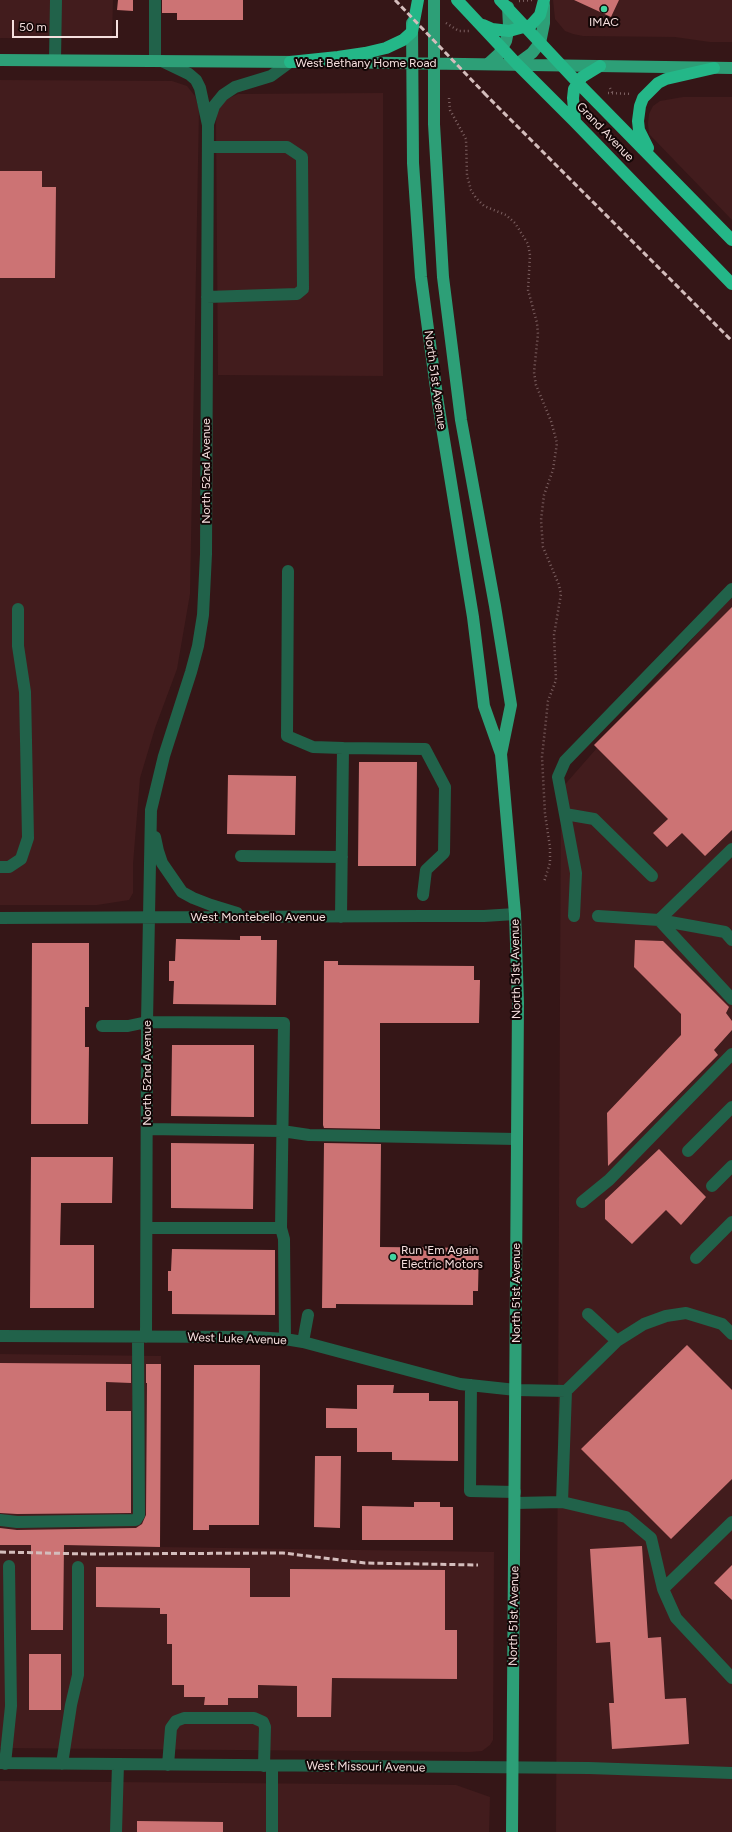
<!DOCTYPE html>
<style>
body{margin:0}
#map{position:relative;width:732px;height:1832px;overflow:hidden;background:#351617;font-family:Figtree,sans-serif}
canvas{display:block}
.scale{position:absolute;left:12px;top:20px;width:106px;height:18px;box-sizing:border-box;border:2px solid #f5dfde;border-top:0;padding-left:5px;font-size:12px;line-height:14px;white-space:nowrap;color:#f5dfde;-webkit-text-stroke:3px #130606;paint-order:stroke}
</style>
<div id="map">
<canvas width="732" height="1832"></canvas>
<div class="scale">50 m</div>
</div>
<script>
const ctx = document.querySelector('canvas').getContext('2d');
ctx.lineJoin = 'round';
function fillPath(path, color) {
  ctx.fillStyle = color;
  ctx.fill(path, 'evenodd');
}
function toPath(rows) {
  const path = new Path2D();
  for (const r of rows) {
    path.moveTo(r[0], r[1]);
    for (let i = 2; i < r.length; i += 2) path.lineTo(r[i], r[i + 1]);
  }
  return path;
}
function stroke(path, color, width, dash) {
  ctx.strokeStyle = color;
  ctx.lineWidth = width;
  ctx.lineCap = dash ? 'butt' : 'round';
  ctx.setLineDash(dash || []);
  ctx.stroke(path);
}
function write(font, color, halo, rows, align = 'center') {
  ctx.font = font + ' Figtree,sans-serif';
  ctx.lineWidth = 4;
  ctx.setLineDash([]);
  ctx.textBaseline = 'middle';
  ctx.strokeStyle = halo;
  ctx.fillStyle = color;
  for (const [text, x, y, turn = 0] of rows) {
    ctx.save();
    ctx.translate(x, y);
    ctx.rotate((+turn || 0) * Math.PI / 180);
    ctx.textAlign = isNaN(turn) ? turn : align;
    if (halo) ctx.strokeText(text, 0, 0);
    ctx.fillText(text, 0, 0);
    ctx.restore();
  }
}
fillPath(toPath([
 [0,0,113,0,112,39,0,38],
 [553,0,732,0,732,42,710,42,675,37,583,36,573,34,565,31,555,19],
 [0,80,172,81,187,86,195,96,199,109,190,594,177,669,155,728,140,778,133,864,133,893,129,900,97,905,0,905],
 [383,93,383,376,218,375,216,123,217,113,221,104,225,100,238,94],
 [683,97,732,97,732,220,649,134,648,123,649,114,653,106,660,101],
 [732,594,732,1832,556,1832,561,789],
 [0,1354,161,1356,160,1547,494,1552,493,1740,490,1745,482,1751,470,1752,0,1748],
 [0,1781,456,1785,490,1797,489,1832,0,1832]
]), '#421c1d');
fillPath(toPath([
 [118,0,133,0,133,11,117,10],
 [162,0,243,0,243,20,177,20,177,13,162,13],
 [574,0,619,0,611,17],
 [0,171,42,171,42,187,56,187,55,278,0,278],
 [732,607,732,830,705,856,682,833,667,847,653,833,668,819,594,745],
 [359,762,417,762,416,866,358,866],
 [228,775,296,776,295,835,227,834],
 [240,936,261,936,261,940,277,940,276,1005,173,1004,174,981,169,981,169,961,175,961,176,939,240,940],
 [635,940,663,941,729,1007,726,1013,732,1021,732,1030,714,1050,718,1055,608,1166,607,1113,681,1035,681,1014,634,967],
 [32,943,89,943,89,1007,85,1007,85,1047,89,1047,88,1124,31,1124],
 [324,961,338,961,338,965,474,966,474,980,480,980,479,1023,380,1023,380,1129,324,1128,323,1125],
 [172,1045,254,1045,254,1117,171,1116],
 [171,1143,254,1144,253,1209,171,1208],
 [324,1143,381,1144,380,1247,479,1248,478,1291,473,1291,473,1305,336,1304,336,1308,322,1308],
 [659,1149,706,1197,681,1225,666,1210,632,1244,605,1219,605,1200],
 [31,1157,113,1157,112,1203,61,1203,60,1245,94,1245,94,1308,30,1308],
 [172,1249,275,1250,275,1315,172,1314,172,1291,168,1291,168,1271,171,1271],
 [687,1345,732,1390,732,1479,671,1539,581,1449],
 [0,1363,131,1364,131,1383,106,1382,106,1411,131,1411,131,1513,17,1514,0,1513],
 [146,1364,161,1364,160,1547,64,1545,63,1630,31,1630,31,1545,0,1545,0,1528,17,1530,136,1528,142,1524,146,1515,147,1383,146,1383],
 [194,1365,260,1365,259,1525,209,1525,209,1530,193,1530],
 [357,1385,394,1385,393,1393,429,1393,429,1401,458,1401,458,1461,392,1460,392,1452,357,1452,357,1428,326,1428,326,1408,357,1409],
 [315,1456,341,1456,340,1528,314,1527],
 [414,1502,440,1502,440,1507,453,1507,453,1540,362,1540,362,1506,414,1507],
 [642,1546,648,1638,661,1637,665,1699,686,1698,689,1744,612,1749,609,1703,614,1703,610,1642,596,1643,590,1549],
 [732,1565,732,1600,714,1583],
 [96,1567,250,1568,250,1597,290,1597,290,1569,445,1570,445,1630,457,1630,457,1679,332,1678,331,1717,297,1717,297,1686,258,1685,258,1698,228,1698,228,1705,204,1705,205,1697,184,1697,184,1685,172,1685,172,1644,167,1644,167,1614,160,1614,160,1608,96,1607],
 [29,1654,61,1654,61,1710,29,1710],
 [137,1821,223,1822,223,1832,137,1832]
]), '#cc7374');
stroke(toPath([
 [519,1,532,0],
 [446,23,459,31,469,31],
 [610,88,613,94],
 [608,93,632,94],
 [449,98,450,110,466,139,467,175,471,190,476,198,484,206,506,215,515,223,528,244,530,255,528,290,537,323,538,334,534,372,536,385,551,421,557,443,553,470,544,495,541,520,543,547,559,585,561,594,554,635,556,680,548,701,542,757,545,814,550,847,550,863,544,882]
]), '#7c6061', 2.5, [1, 3]);
stroke(toPath([
 [155,0,155,61],
 [55,60,56,0],
 [208,124,214,106,223,95,235,87,271,76,290,62],
 [207,297,297,294,303,289,302,157,287,147,208,147],
 [288,571,287,736,313,747,343,748,341,917],
 [343,748,425,749,445,787,444,853,426,870,423,895],
 [565,814,594,819,652,876],
 [155,837,158,851,162,863,182,892,193,898,211,905,237,913],
 [241,856,342,857],
 [0,867,9,867,21,859,28,838,25,692,18,646,18,609],
 [574,916,576,873,558,777,565,761,732,589],
 [598,916,659,920,725,932,732,940],
 [0,918,423,916,484,916,515,914],
 [659,920,732,999],
 [659,920,732,849],
 [102,1026,128,1026,147,1022,284,1023,281,1228,284,1239,285,1339],
 [147,1129,282,1131,309,1135,516,1139],
 [688,1151,732,1107],
 [712,1186,732,1166],
 [582,1202,609,1180,732,1054],
 [147,1228,281,1228],
 [696,1258,732,1222],
 [0,1336,254,1337,285,1339,303,1342,460,1384,516,1390,566,1391,617,1341,588,1314],
 [146,1337,147,1022,151,810,164,756,191,672,198,646,203,615,206,554,208,125,200,88,196,80,189,74,162,61],
 [617,1341,644,1324,666,1316,686,1313,722,1324,732,1334],
 [303,1342,308,1315],
 [471,1385,470,1491,515,1492],
 [562,1502,626,1517,651,1538,663,1589,676,1618,732,1678],
 [515,1503,562,1502,566,1391],
 [0,1520,17,1522,136,1520,139,1515,138,1337],
 [663,1589,732,1522],
 [0,1763,589,1768,732,1773],
 [5,1764,11,1706,9,1566],
 [62,1764,71,1705,78,1675,78,1567],
 [168,1765,171,1728,176,1721,184,1718,254,1718,263,1722,265,1727,264,1766],
 [116,1832,118,1764],
 [272,1832,272,1766]
]), '#21624a', 12);
stroke(toPath([
 [434,0,434,124,443,277,461,420,495,606,511,705,501,754],
 [412,23,413,163,421,277,438,403,473,617,484,706,501,754,515,914,518,1003,512,1832],
 [0,60,301,62],
 [329,62,732,68],
 [488,64,499,54,506,41,509,26,508,7],
 [517,64,532,53,540,43,544,23,544,5]
]), '#2d9f77', 12);
stroke(toPath([
 [457,0,517,64,575,122,732,284],
 [500,0,577,82,732,240],
 [483,25,492,29,509,31,531,25,540,15,544,0],
 [290,62,338,57,365,53,386,48,403,40,412,32,418,0],
 [575,122,573,98,574,89,582,77,600,66],
 [648,148,639,130,638,121,640,106,643,98,658,83,666,79,714,68]
]), '#24b788', 12);
stroke(toPath([
 [395,0,487,96],
 [484,93,732,341],
 [0,1552,88,1554,283,1553,365,1563,478,1565]
]), '#d4bdbc', 3, [6, 3]);
for (const [x, y, r, color] of [
 [604,9,4,"#42d4a0"],
 [393,1257,4,"#42d4a0"]
]) {
  const dot = new Path2D();
  dot.arc(x, y, r, 0, 2 * Math.PI);
  ctx.fillStyle = color;
  ctx.fill(dot);
  stroke(dot, '#130606', 1.5);
}
write('12px', '#f5dfde', '#130606', [
 ["IMAC",604,22],
 ["Run 'Em Again",401,1250,"left"],
 ["Electric Motors",401,1264,"left"]
]);
write('12px', '#f5dfde', '#130606', [
 ["West Bethany Home Road",366,63],
 ["Grand Avenue",605,132,46],
 ["North 51st Avenue",435,380,82],
 ["North 52nd Avenue",206,471,-90],
 ["West Montebello Avenue",258,917],
 ["North 51st Avenue",516,969,-91],
 ["North 52nd Avenue",147,1073,-90],
 ["North 51st Avenue",516,1293,-90],
 ["West Luke Avenue",237,1339,2],
 ["North 51st Avenue",514,1616,-89],
 ["West Missouri Avenue",366,1767,1]
]);
</script>
